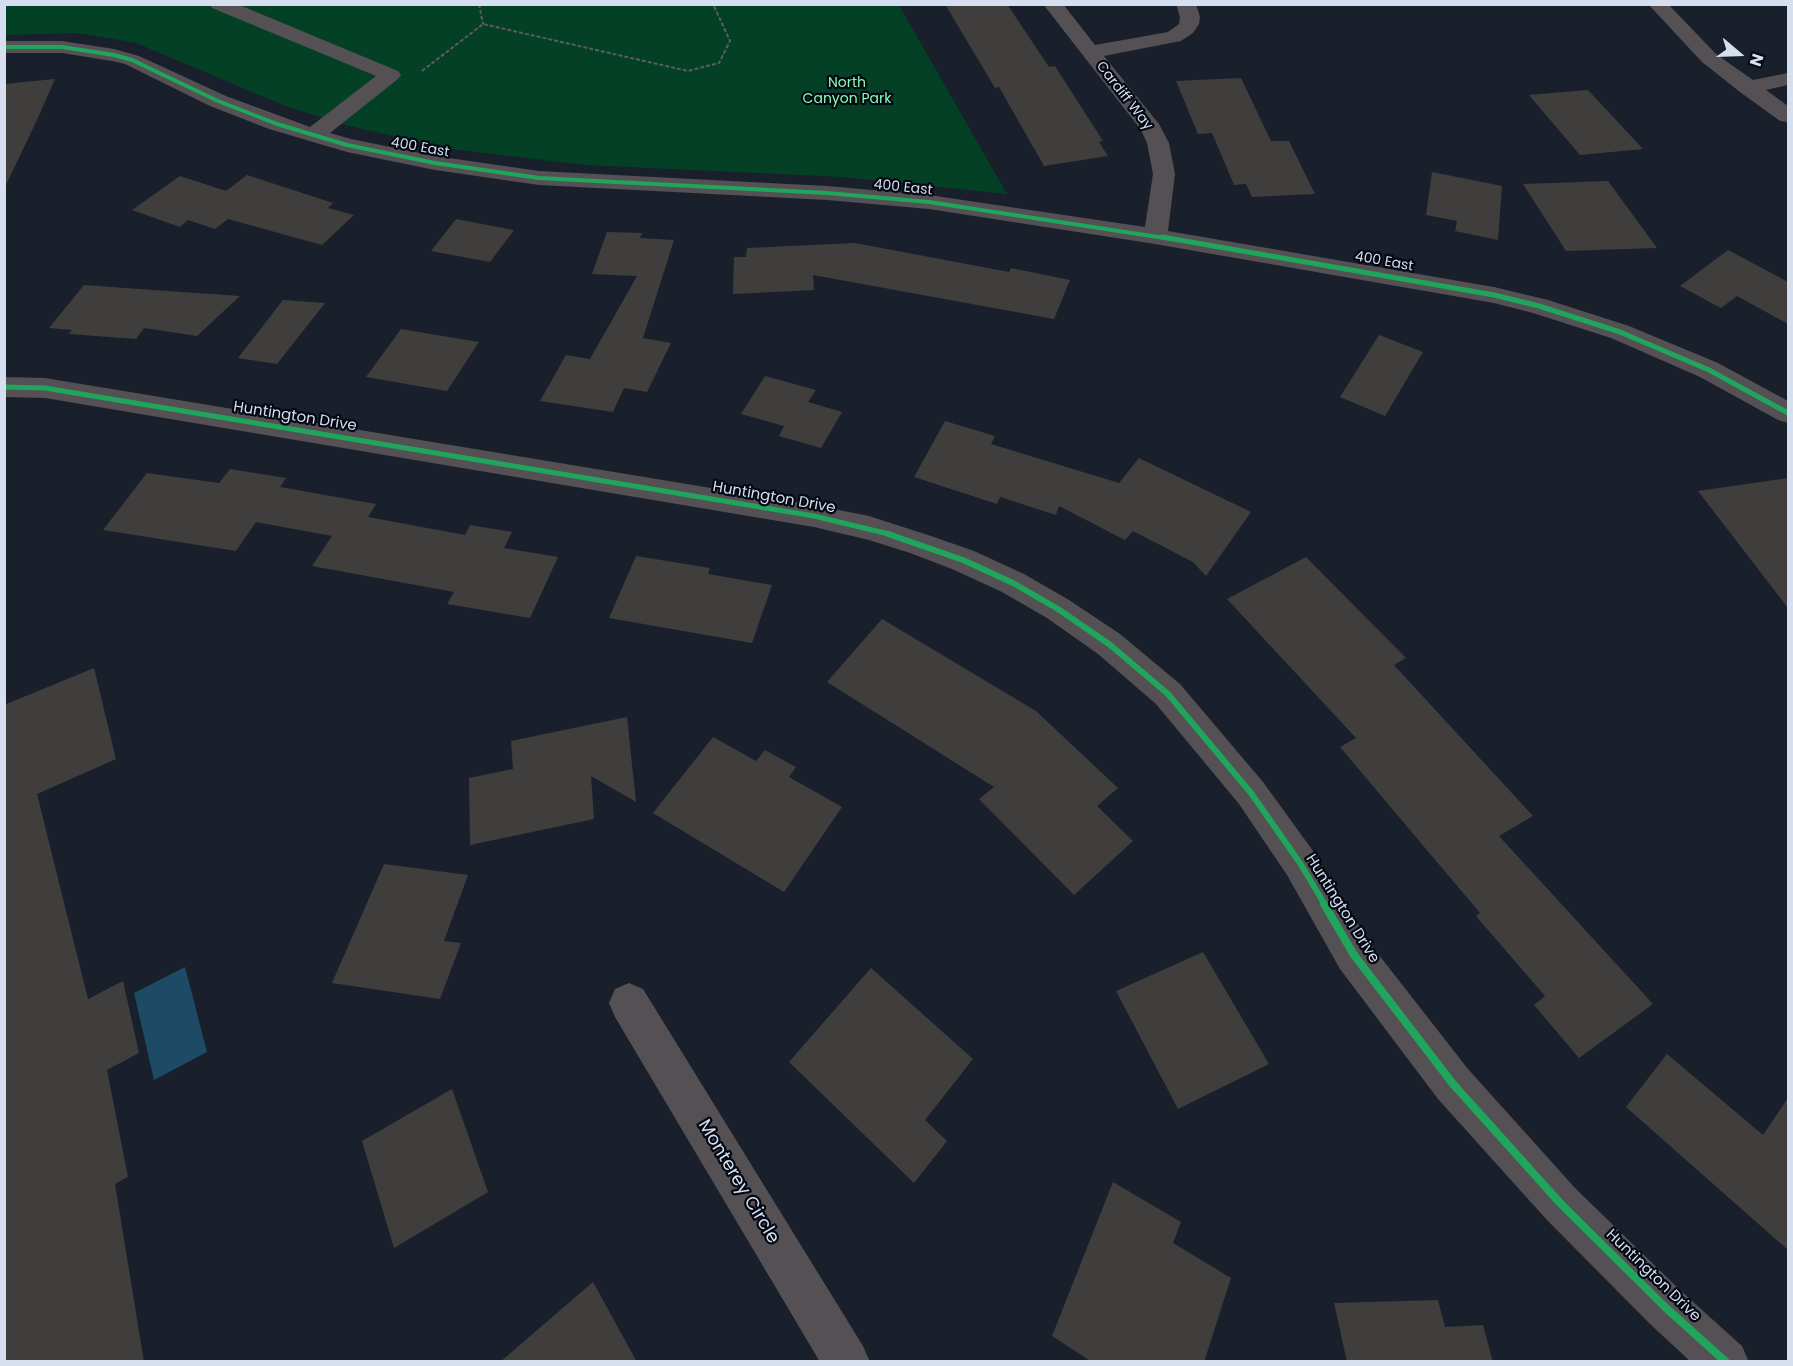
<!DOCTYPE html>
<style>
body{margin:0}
#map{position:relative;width:1793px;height:1366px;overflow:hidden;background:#19202c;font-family:Poppins,sans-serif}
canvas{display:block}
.frame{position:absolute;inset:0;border:6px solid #d6dfef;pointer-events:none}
.north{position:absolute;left:1709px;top:24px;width:60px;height:60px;-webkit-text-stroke:4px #040812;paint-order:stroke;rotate:109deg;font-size:16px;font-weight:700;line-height:24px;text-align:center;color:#d6dfef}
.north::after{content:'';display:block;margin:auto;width:21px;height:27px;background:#d6dfef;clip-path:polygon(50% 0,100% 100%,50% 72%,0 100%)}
</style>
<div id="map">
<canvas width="1793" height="1366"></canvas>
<div class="frame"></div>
<div class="north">N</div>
</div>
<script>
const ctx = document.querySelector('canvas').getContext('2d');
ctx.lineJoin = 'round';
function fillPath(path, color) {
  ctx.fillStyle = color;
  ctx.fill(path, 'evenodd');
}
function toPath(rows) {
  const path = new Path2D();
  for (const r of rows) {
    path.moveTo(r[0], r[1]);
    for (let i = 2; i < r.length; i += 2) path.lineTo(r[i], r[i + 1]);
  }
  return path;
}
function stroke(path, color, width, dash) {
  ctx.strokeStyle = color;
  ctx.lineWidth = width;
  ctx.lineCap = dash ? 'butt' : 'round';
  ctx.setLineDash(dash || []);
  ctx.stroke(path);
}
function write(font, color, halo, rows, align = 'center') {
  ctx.font = font + ' Poppins,sans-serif';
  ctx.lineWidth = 4.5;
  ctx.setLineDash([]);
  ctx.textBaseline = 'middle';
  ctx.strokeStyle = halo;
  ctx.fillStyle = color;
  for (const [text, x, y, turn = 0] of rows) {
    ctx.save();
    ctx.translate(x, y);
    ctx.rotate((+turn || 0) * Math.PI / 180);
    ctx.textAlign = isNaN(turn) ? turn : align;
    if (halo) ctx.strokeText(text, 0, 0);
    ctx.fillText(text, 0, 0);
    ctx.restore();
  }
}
fillPath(toPath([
 [5,4,899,5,1007,194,843,177,585,165,452,149,349,126,288,107,136,43,77,33,5,35]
]), '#034025');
fillPath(toPath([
 [185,967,207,1052,154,1080,134,993]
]), '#1d4a65');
fillPath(toPath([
 [945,4,1007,4,1049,67,1055,66,1103,141,1099,142,1108,156,1044,166,999,87,995,88],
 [1241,78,1271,141,1289,141,1315,194,1252,197,1246,184,1234,185,1212,133,1198,134,1176,81],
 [55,79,37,120,4,189,4,84],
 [1588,90,1643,149,1580,155,1529,95],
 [1432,172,1502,186,1498,240,1455,231,1457,221,1426,215],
 [247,175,333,203,328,208,354,215,322,245,228,219,215,229,188,220,180,227,132,210,180,176,226,191],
 [1608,181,1657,248,1566,251,1523,184],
 [456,219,514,230,490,262,431,251],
 [607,232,642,233,640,238,674,240,643,338,671,343,647,392,624,388,613,412,540,401,566,355,590,359,637,276,592,274],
 [855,243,1009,272,1011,268,1070,280,1054,319,813,275,814,290,733,294,734,257,746,257,747,248],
 [1728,250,1788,282,1788,324,1737,296,1721,308,1680,286],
 [84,285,139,289,240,296,197,336,144,328,136,339,69,334,72,330,49,328],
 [283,300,325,303,277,364,238,358],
 [401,329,479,342,447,391,366,377],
 [1379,335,1423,352,1385,416,1340,397],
 [765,376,816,390,808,402,842,412,821,448,779,436,784,426,741,414],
 [945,421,995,436,991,444,1119,483,1139,458,1251,512,1206,576,1193,562,1133,531,1125,540,1059,506,1056,515,1000,497,997,504,914,477],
 [230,469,286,478,280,487,376,504,368,517,465,535,470,525,512,532,504,548,558,557,530,618,447,604,454,592,312,566,332,536,256,522,236,551,103,530,147,473,219,483],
 [1788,478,1788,608,1698,491],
 [636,556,710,568,708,574,772,585,752,643,609,618],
 [1306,557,1406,658,1394,665,1533,816,1499,836,1653,1004,1579,1058,1534,1005,1545,996,1476,916,1480,913,1340,747,1356,738,1227,599],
 [882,619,1036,711,1118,788,1097,806,1133,841,1074,895,979,799,994,787,827,682],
 [94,668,116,759,37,794,88,999,123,981,139,1053,107,1070,128,1177,115,1184,144,1362,4,1362,4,705],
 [627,717,636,802,591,776,594,819,470,845,469,778,513,769,511,741],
 [713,737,756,761,765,750,796,767,789,777,842,807,784,892,653,813],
 [384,864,468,875,444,941,461,943,440,999,332,983],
 [1203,952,1269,1064,1178,1109,1116,991],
 [871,968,973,1059,925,1120,947,1141,914,1183,789,1062],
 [1667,1054,1763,1135,1788,1098,1788,1250,1626,1107],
 [452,1089,488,1192,394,1248,362,1141],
 [1113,1182,1181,1222,1173,1243,1231,1278,1204,1362,1092,1362,1052,1336],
 [593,1282,637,1362,500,1362],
 [1438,1300,1445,1327,1483,1325,1493,1362,1347,1362,1334,1303]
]), '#3f3e3c');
stroke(toPath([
 [479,4,483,24],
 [422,71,483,24,688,71,719,63,730,41,713,4]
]), '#5d5c61', 2, [4, 2]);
fillPath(toPath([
 [210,4,237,4,398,71,401,75,398,79,330,133,351,139,435,156,539,171,827,186,929,195,1145,227,1153,174,1147,143,1141,130,1043,4,1063,4,1095,45,1168,32,1179,24,1180,17,1176,4,1196,4,1200,17,1199,24,1193,33,1181,41,1104,56,1159,124,1169,143,1175,174,1168,231,1494,287,1548,300,1629,326,1718,363,1788,401,1788,423,1778,420,1700,377,1611,338,1533,313,1494,303,1155,244,929,209,827,200,539,185,435,170,347,152,269,129,210,106,125,64,112,61,62,53,4,53,4,41,62,41,114,49,139,56,226,96,310,127,376,76,212,8,210,4],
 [1648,4,1668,4,1716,54,1753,80,1788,73,1788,85,1766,90,1788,106,1788,122,1780,121,1740,92,1702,62,1648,4],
 [4,377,45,378,814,505,869,516,931,536,974,551,1024,574,1069,600,1120,634,1180,684,1263,782,1313,851,1368,941,1468,1069,1576,1189,1682,1292,1742,1346,1749,1362,1691,1362,1650,1324,1546,1219,1438,1099,1340,969,1287,875,1239,804,1156,704,1098,654,1047,618,1002,592,952,569,910,553,869,540,814,527,45,398,4,397,4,377],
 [629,983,643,989,863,1346,870,1362,820,1362,615,1017,609,1003,615,989,629,983]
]), '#545053');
stroke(toPath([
 [4,47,62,47,114,55,132,60,218,101,277,124,347,145,435,163,539,178,827,193,929,202,1171,239]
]), '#20a55d', 4);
stroke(toPath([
 [1162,237,1494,295,1539,306,1620,332,1709,370,1788,413],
 [4,387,45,388,814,516,893,535]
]), '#20a55d', 5);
stroke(toPath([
 [888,534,963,560,1013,583,1058,609,1109,644,1168,694,1251,793,1300,863,1325,905]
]), '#20a55d', 6);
stroke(toPath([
 [1324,904,1354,955,1453,1084,1561,1204,1666,1308,1726,1362]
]), '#20a55d', 8);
write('14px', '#85fdb5', '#040812', [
 ["North",847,83],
 ["Canyon Park",847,99]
]);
write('14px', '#d6dfef', '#040812', [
 ["Cardiff Way",1124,96,52],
 ["400 East",420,148,10],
 ["400 East",903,188,6],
 ["400 East",1384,262,10]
]);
write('15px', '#d6dfef', '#040812', [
 ["Huntington Drive",295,417,9],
 ["Huntington Drive",774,498,10],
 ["Huntington Drive",1342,909,58],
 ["Huntington Drive",1653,1276,44]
]);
write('18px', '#d6dfef', '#040812', [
 ["Monterey Circle",738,1182,59]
]);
</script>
